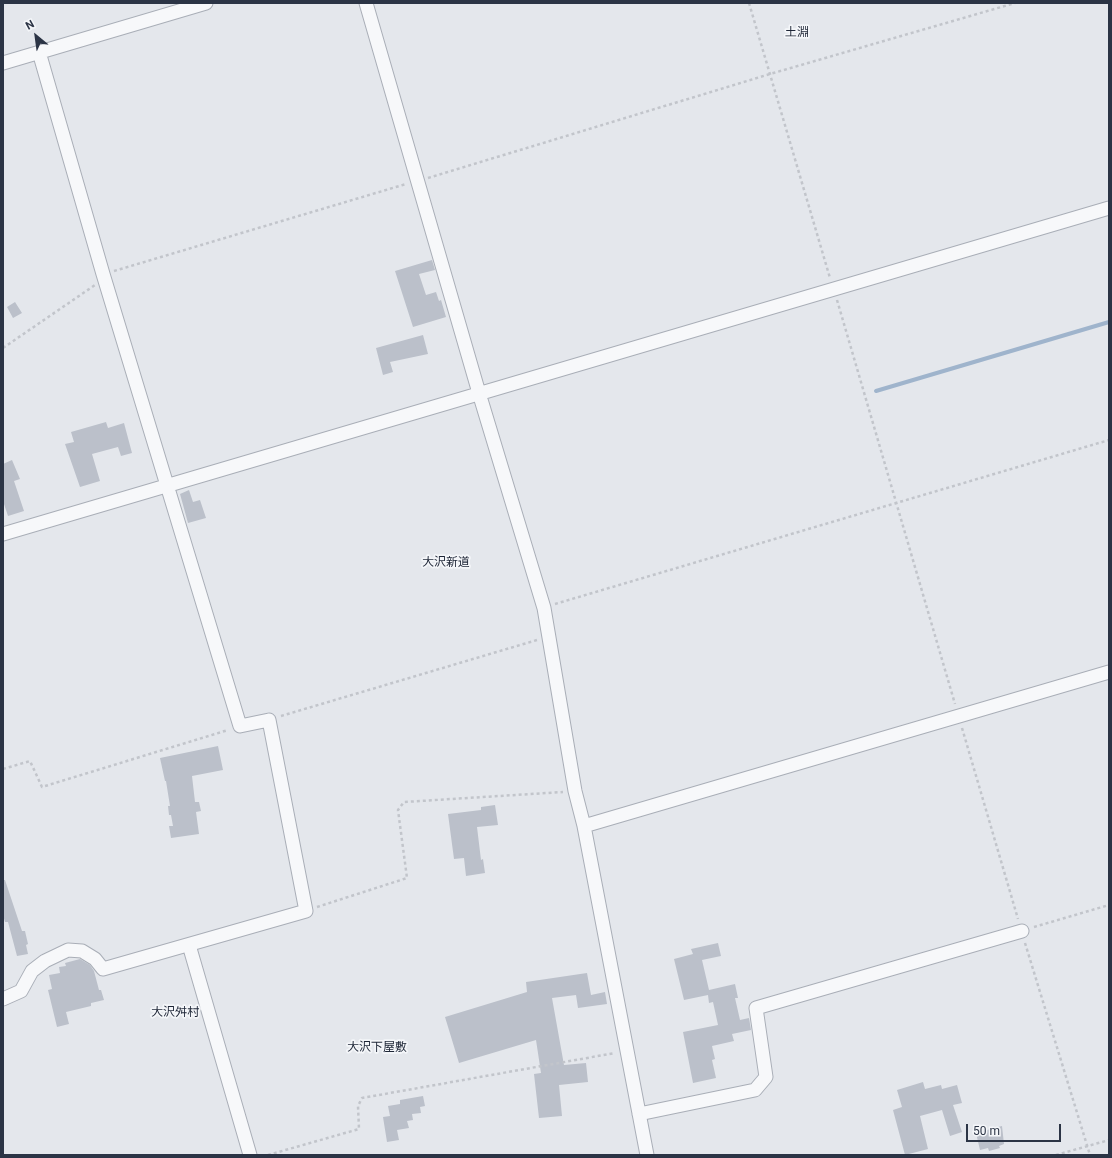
<!DOCTYPE html>
<meta charset="utf-8">
<style>
body{margin:0}
#map{position:relative;width:1112px;height:1158px;overflow:hidden;background:#e4e7ec;font-family:Roboto,sans-serif}
canvas{display:block}
.frame{position:absolute;inset:0;border:4px solid #2b3445;pointer-events:none}
.north{position:absolute;left:16px;top:16px;width:40px;height:40px;-webkit-text-stroke:3px #f4f6f9;paint-order:stroke;rotate:331deg;font-size:11px;font-weight:700;line-height:16px;text-align:center;color:#2b3445}
.north::after{content:'';display:block;margin:auto;width:14px;height:18px;background:#2b3445;clip-path:polygon(50% 0,100% 100%,50% 72%,0 100%)}
.scale{position:absolute;left:966px;top:1124px;width:95px;height:18px;box-sizing:border-box;border:2px solid #2b3445;border-top:0;padding-left:5px;font-size:12px;line-height:14px;white-space:nowrap;color:#2b3445;-webkit-text-stroke:3px #f4f6f9;paint-order:stroke}
</style>
<div id="map">
<canvas width="1112" height="1158"></canvas>
<div class="frame"></div>
<div class="north">N</div>
<div class="scale">50 m</div>
</div>
<script>
const ctx = document.querySelector('canvas').getContext('2d');
ctx.lineJoin = 'round';
function toPath(rows) {
  const path = new Path2D();
  for (const r of rows) {
    path.moveTo(r[0], r[1]);
    for (let i = 2; i < r.length; i += 2) path.lineTo(r[i], r[i + 1]);
  }
  return path;
}
function stroke(path, color, width, dash) {
  ctx.strokeStyle = color;
  ctx.lineWidth = width;
  ctx.lineCap = dash ? 'butt' : 'round';
  ctx.setLineDash(dash || []);
  ctx.stroke(path);
}
function fillPath(path, color) {
  ctx.fillStyle = color;
  ctx.fill(path, 'evenodd');
}
function write(font, color, halo, rows, align = 'center') {
  ctx.font = font + ' Roboto,"Noto Sans JP",sans-serif';
  ctx.lineWidth = 3.5;
  ctx.setLineDash([]);
  ctx.textBaseline = 'middle';
  ctx.strokeStyle = halo;
  ctx.fillStyle = color;
  for (const [text, x, y, turn = 0] of rows) {
    ctx.save();
    ctx.translate(x, y);
    ctx.rotate((+turn || 0) * Math.PI / 180);
    ctx.textAlign = isNaN(turn) ? turn : align;
    if (halo) ctx.strokeText(text, 0, 0);
    ctx.fillText(text, 0, 0);
    ctx.restore();
  }
}
stroke(toPath([
 [876,391,1109,322]
]), '#9fb4cc', 4);
fillPath(toPath([
 [432,260,435,270,419,274,426,295,436,292,439,301,441,300,446,317,413,327,395,271],
 [15,302,22,313,13,318,7,307],
 [423,335,428,354,390,362,393,372,383,375,376,348],
 [106,422,108,428,124,423,132,453,121,456,118,447,92,454,100,481,80,487,65,444,74,442,71,432],
 [12,460,20,479,14,481,24,511,8,516,3,501,3,464],
 [189,490,193,502,200,500,206,518,188,523,180,494],
 [218,746,223,770,192,776,195,802,199,802,201,811,196,812,199,834,171,838,169,826,173,826,171,815,169,815,168,806,170,806,166,781,165,781,160,758],
 [495,805,498,825,477,827,481,860,483,859,485,873,466,876,464,858,454,859,448,814,481,810,481,807],
 [3,880,5,880,22,931,25,931,28,944,26,945,28,954,17,956,8,922,5,922,3,915],
 [718,943,721,956,702,960,709,990,735,984,738,998,735,998,740,1020,749,1018,751,1030,732,1034,734,1041,712,1046,715,1059,712,1060,716,1078,693,1083,683,1032,718,1025,713,1002,709,1003,708,995,684,1000,674,959,693,954,691,949],
 [80,959,90,965,94,971,99,990,101,990,104,1000,91,1003,91,1006,66,1012,69,1024,57,1027,48,990,52,989,49,975,60,973,59,967,66,966,65,963],
 [587,973,591,995,605,992,607,1004,578,1008,576,995,552,998,564,1065,586,1063,588,1082,559,1085,562,1116,539,1118,534,1074,541,1073,536,1040,459,1063,445,1017,527,992,526,982],
 [923,1082,925,1089,941,1085,942,1089,957,1085,962,1103,953,1105,962,1132,950,1136,942,1110,920,1116,928,1149,905,1155,893,1110,902,1107,897,1090],
 [423,1096,425,1106,420,1107,421,1113,412,1114,413,1120,407,1121,409,1128,397,1130,399,1140,387,1142,383,1117,390,1116,388,1106,400,1104,400,1100],
 [1002,1126,1004,1144,999,1146,1000,1148,989,1151,988,1148,980,1150,976,1133]
]), '#bbc0ca');
const minor = toPath([
 [366,3,479,393,544,608,575,791,584,826,647,1155],
 [3,63,206,3],
 [3,534,1109,208],
 [584,826,1109,672],
 [189,945,250,1155],
 [3,999,21,991,32,971,45,961,68,950,82,951,95,959,103,969,306,911,269,720,240,726,103,274,39,52],
 [639,1114,755,1090,766,1077,756,1008,1022,931]
]);
stroke(minor, '#a9aeb7', 15);
stroke(toPath([
 [749,3,830,278],
 [428,178,770,74,1015,3],
 [114,271,406,184],
 [837,300,955,704],
 [3,348,95,285],
 [555,604,1109,440],
 [281,716,537,640],
 [962,728,1018,919],
 [3,769,30,761,42,787,228,730],
 [317,907,407,878,398,810,404,802,563,792],
 [1034,927,1109,905],
 [1025,943,1090,1155],
 [268,1155,359,1129,358,1106,362,1098,615,1053],
 [1056,1155,1109,1140]
]), '#c2c5cb', 2.5, [3, 3]);
stroke(minor, '#f7f8fa', 13);
write('12px', '#1d2536', '#f4f6f9', [
 ["土淵",797,33],
 ["大沢新道",446,563],
 ["大沢舛村",175,1013],
 ["大沢下屋敷",377,1048]
]);
</script>
